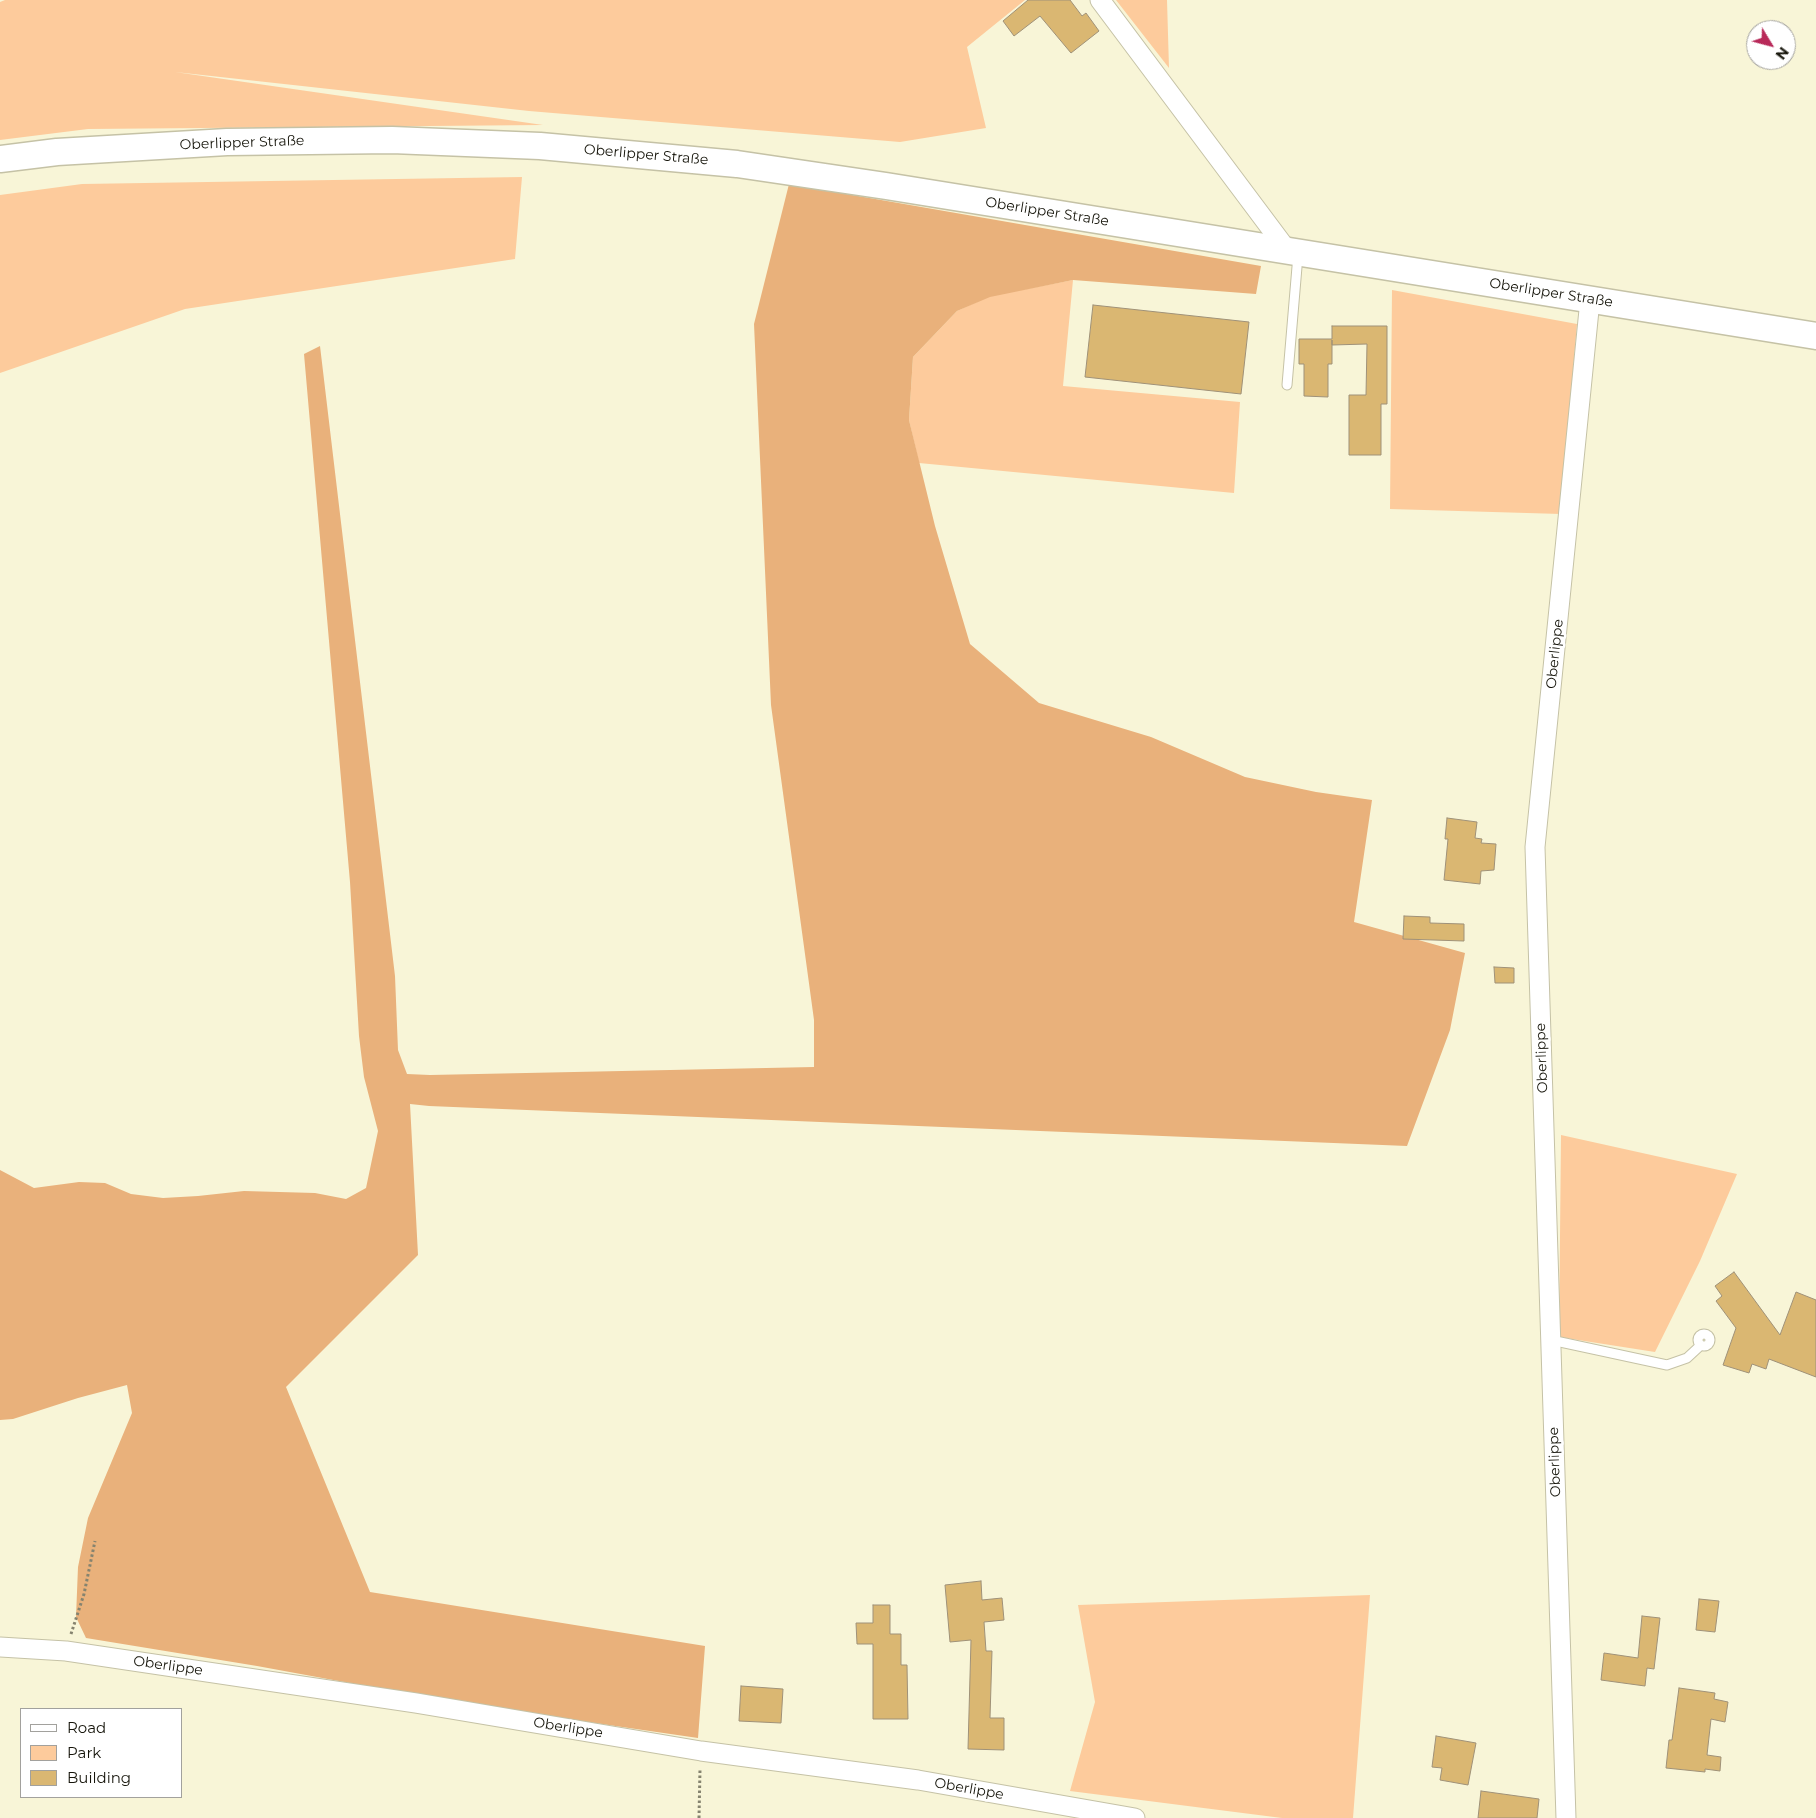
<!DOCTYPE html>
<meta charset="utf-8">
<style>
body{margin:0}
#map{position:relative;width:1816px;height:1818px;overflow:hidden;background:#f8f5d7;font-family:Montserrat,sans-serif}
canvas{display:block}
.legend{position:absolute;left:20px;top:1708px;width:162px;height:90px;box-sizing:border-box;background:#fff;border:1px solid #a2a19d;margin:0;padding:6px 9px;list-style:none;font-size:15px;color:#16150b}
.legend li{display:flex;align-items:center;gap:10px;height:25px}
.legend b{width:25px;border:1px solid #a2a19d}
.north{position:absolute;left:1746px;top:20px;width:50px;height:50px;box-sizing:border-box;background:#fff;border:1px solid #a2a19d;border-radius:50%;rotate:127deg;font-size:14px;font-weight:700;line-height:20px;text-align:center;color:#16150b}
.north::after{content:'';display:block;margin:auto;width:18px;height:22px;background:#b82959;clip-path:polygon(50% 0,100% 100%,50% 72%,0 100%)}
</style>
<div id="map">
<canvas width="1816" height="1818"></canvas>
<ul class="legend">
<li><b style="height:6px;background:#fff"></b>Road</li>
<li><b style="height:14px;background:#fdcb9c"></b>Park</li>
<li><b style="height:14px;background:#dab772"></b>Building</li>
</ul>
<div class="north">N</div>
</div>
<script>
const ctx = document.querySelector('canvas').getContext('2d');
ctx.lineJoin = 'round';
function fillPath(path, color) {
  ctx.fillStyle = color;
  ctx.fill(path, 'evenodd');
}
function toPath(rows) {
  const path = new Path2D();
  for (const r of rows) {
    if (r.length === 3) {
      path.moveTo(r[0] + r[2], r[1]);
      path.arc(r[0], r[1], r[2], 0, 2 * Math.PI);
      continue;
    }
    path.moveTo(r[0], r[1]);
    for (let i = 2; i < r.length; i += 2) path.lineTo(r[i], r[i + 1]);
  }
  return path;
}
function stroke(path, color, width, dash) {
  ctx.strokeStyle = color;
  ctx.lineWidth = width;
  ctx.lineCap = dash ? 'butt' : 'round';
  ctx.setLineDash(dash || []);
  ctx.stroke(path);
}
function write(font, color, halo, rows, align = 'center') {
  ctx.font = font + ' Montserrat,sans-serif';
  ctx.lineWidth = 5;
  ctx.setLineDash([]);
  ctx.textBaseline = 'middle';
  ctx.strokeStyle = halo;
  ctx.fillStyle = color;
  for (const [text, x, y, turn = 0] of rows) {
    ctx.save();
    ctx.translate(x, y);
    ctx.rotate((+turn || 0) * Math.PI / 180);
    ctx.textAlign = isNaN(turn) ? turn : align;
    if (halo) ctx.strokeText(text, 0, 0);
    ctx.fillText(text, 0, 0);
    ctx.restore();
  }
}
fillPath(toPath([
 [5,0,1025,0,967,47,986,128,900,142,529,111,175,72,543,125,88,129,0,140,0,2],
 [1116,0,1167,0,1169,68],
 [522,177,515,259,185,309,0,373,0,195,82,184],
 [1073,280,1063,386,1240,402,1234,493,919,463,909,420,913,357,957,311,990,296],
 [1392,290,1577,324,1561,514,1390,509],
 [1561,1135,1737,1174,1700,1261,1655,1352,1559,1337],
 [1370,1595,1353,1818,1282,1818,1070,1791,1095,1702,1078,1605]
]), '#fdcb9c');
fillPath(toPath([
 [789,184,1261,266,1256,294,1073,280,990,297,957,311,913,357,909,420,935,526,970,644,1039,703,1151,737,1245,777,1316,792,1372,800,1354,922,1465,953,1450,1030,1407,1146,429,1106,410,1104,418,1255,286,1387,370,1592,705,1646,698,1738,464,1704,257,1666,86,1638,76,1617,78,1567,88,1518,132,1413,127,1385,78,1398,13,1419,0,1420,0,1170,34,1188,79,1182,105,1183,131,1194,163,1198,198,1196,244,1191,315,1193,346,1199,366,1188,378,1131,364,1077,359,1036,350,882,304,354,320,346,395,976,398,1050,407,1074,430,1075,814,1067,814,1020,771,705,754,324]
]), '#e9b17b');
const building = toPath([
 [1028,0,1070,0,1082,16,1086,13,1099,31,1071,53,1040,16,1014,36,1003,21,1028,0],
 [1093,305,1249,322,1241,394,1085,377,1093,305],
 [1332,326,1387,326,1387,404,1381,404,1381,455,1349,455,1349,395,1366,395,1367,344,1332,345,1332,340,1332,364,1328,364,1328,397,1304,396,1304,364,1299,364,1299,339,1332,339,1332,326],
 [1447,818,1477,822,1475,838,1482,839,1481,843,1496,844,1494,870,1481,871,1480,884,1444,880,1448,839,1445,839,1447,818],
 [1404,916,1430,917,1430,923,1464,924,1464,941,1403,939,1404,916],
 [1494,967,1514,968,1514,983,1495,983,1494,967],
 [1734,1272,1780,1335,1796,1292,1816,1300,1816,1377,1769,1359,1766,1369,1752,1364,1749,1373,1723,1365,1736,1328,1716,1301,1722,1296,1715,1286,1734,1272],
 [981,1581,982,1600,1002,1598,1004,1620,984,1622,986,1651,992,1651,990,1718,1004,1718,1004,1750,968,1749,971,1640,950,1642,945,1585,981,1581],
 [1699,1599,1719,1601,1715,1632,1696,1630,1699,1599],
 [873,1605,890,1605,890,1634,901,1634,901,1665,907,1665,908,1719,873,1719,873,1644,857,1644,856,1623,873,1623,873,1605],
 [1642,1616,1660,1618,1654,1669,1647,1668,1645,1686,1601,1680,1604,1653,1638,1658,1642,1616],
 [741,1686,783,1689,781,1723,739,1721,741,1686],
 [1679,1688,1715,1693,1714,1699,1728,1702,1725,1722,1711,1719,1707,1755,1721,1757,1720,1771,1705,1769,1705,1772,1666,1768,1669,1740,1672,1740,1679,1688],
 [1436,1736,1476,1743,1468,1785,1440,1780,1442,1768,1432,1767,1436,1736],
 [1481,1791,1539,1799,1537,1818,1478,1818,1481,1791]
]);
fillPath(building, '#dab772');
stroke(building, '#9f9178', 1);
const lane = toPath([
 [1287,385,1298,255],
 [1704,1340,6],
 [1551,1340,1667,1365,1687,1358,1701,1345]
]);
const street = toPath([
 [1100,0,1287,250],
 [0,1647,66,1651,416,1703,701,1751,918,1780,1135,1818],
 [1566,1818,1535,847,1590,300]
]);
const secondary = toPath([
 [0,159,57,152,227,142,392,140,540,146,737,164,886,186,1816,336]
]);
stroke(lane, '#c5c2a6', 11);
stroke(street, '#c5c2a6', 21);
stroke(secondary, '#c5c2a6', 29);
stroke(toPath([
 [71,1634,84,1594,95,1541],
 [699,1818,700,1769]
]), '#85836f', 3, [2.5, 2.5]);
stroke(lane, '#fff', 9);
stroke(street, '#fff', 19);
stroke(secondary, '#fff', 26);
write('14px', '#16150b', '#fff', [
 ["Oberlipper Straße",242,143,-2],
 ["Oberlipper Straße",646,155,5],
 ["Oberlipper Straße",1047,212,9],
 ["Oberlipper Straße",1551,293,9],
 ["Oberlippe",1555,654,-84],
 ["Oberlippe",1542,1058,-92],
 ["Oberlippe",1555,1462,-92],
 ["Oberlippe",168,1666,8],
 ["Oberlippe",568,1728,9],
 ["Oberlippe",969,1789,10]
]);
</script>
